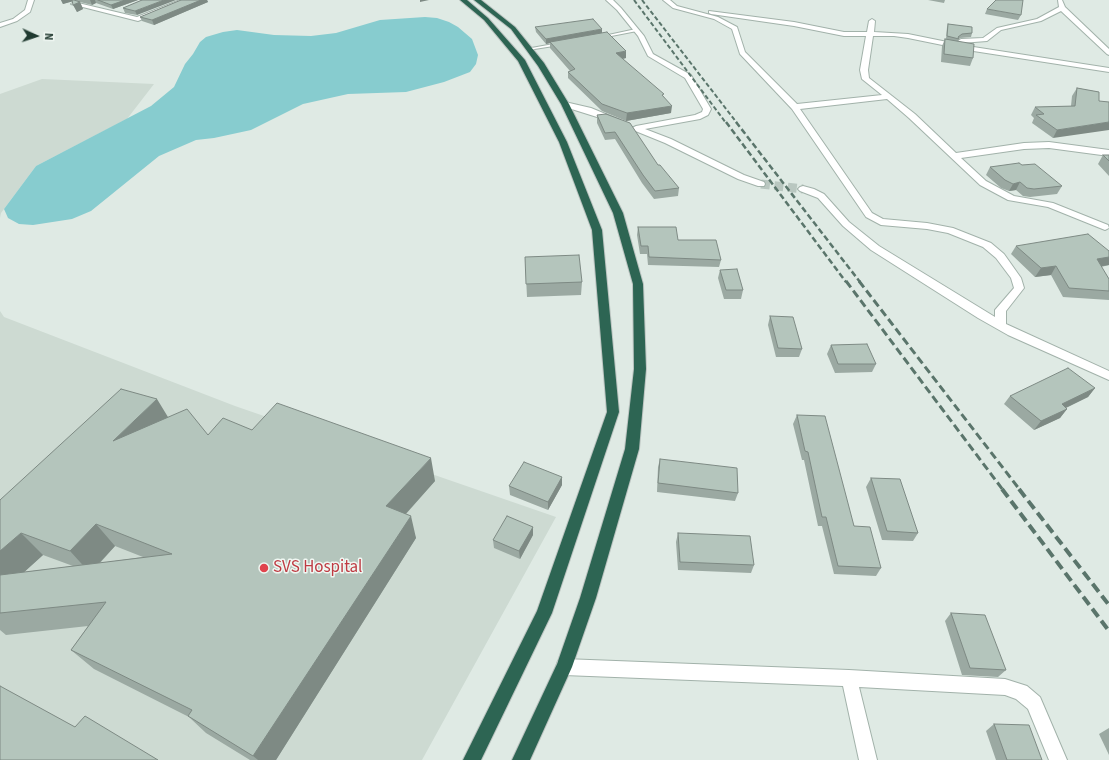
<!DOCTYPE html>
<style>
body{margin:0}
#map{position:relative;width:1109px;height:760px;overflow:hidden;background:#dfeae4;font-family:"Source Sans 3",sans-serif}
canvas{display:block}
.north{position:absolute;left:16px;top:16px;width:40px;height:40px;-webkit-text-stroke:3px #eff7f2;paint-order:stroke;rotate:93deg;font-size:11px;font-weight:700;line-height:16px;text-align:center;color:#203a30}
.north::after{content:'';display:block;margin:auto;width:14px;height:18px;background:#203a30;clip-path:polygon(50% 0,100% 100%,50% 72%,0 100%)}
</style>
<div id="map">
<canvas width="1109" height="760"></canvas>
<div class="north">N</div>
</div>
<script>
const ctx = document.querySelector('canvas').getContext('2d');
ctx.lineJoin = 'round';
function fillPath(path, color) {
  ctx.fillStyle = color;
  ctx.fill(path, 'evenodd');
}
function toPath(rows) {
  const path = new Path2D();
  for (const r of rows) {
    path.moveTo(r[0], r[1]);
    for (let i = 2; i < r.length; i += 2) path.lineTo(r[i], r[i + 1]);
  }
  return path;
}
function stroke(path, color, width, dash) {
  ctx.strokeStyle = color;
  ctx.lineWidth = width;
  ctx.lineCap = dash ? 'butt' : 'round';
  ctx.setLineDash(dash || []);
  ctx.stroke(path);
}
function write(font, color, halo, rows, align = 'center') {
  ctx.font = font + ' "Source Sans 3",sans-serif';
  ctx.lineWidth = 3;
  ctx.setLineDash([]);
  ctx.textBaseline = 'middle';
  ctx.strokeStyle = halo;
  ctx.fillStyle = color;
  for (const [text, x, y, turn = 0] of rows) {
    ctx.save();
    ctx.translate(x, y);
    ctx.rotate((+turn || 0) * Math.PI / 180);
    ctx.textAlign = isNaN(turn) ? turn : align;
    if (halo) ctx.strokeText(text, 0, 0);
    ctx.fillText(text, 0, 0);
    ctx.restore();
  }
}
fillPath(toPath([
 [42,79,154,84,127,119,36,166,1,213,0,218,0,94],
 [0,311,4,317,235,406,556,517,422,760,0,760]
]), '#cddad2');
fillPath(toPath([
 [425,17,437,18,449,22,458,27,472,39,478,55,476,64,470,72,444,82,406,92,348,94,303,104,251,130,214,138,196,140,159,156,91,211,72,219,33,225,19,224,8,218,4,209,36,166,151,106,174,87,185,64,193,54,200,42,206,37,223,32,237,30,274,35,311,36,336,33,380,20]
]), '#87cccf');
stroke(toPath([
 [761,184,803,189]
]), '#b9c7c0', 9, [9, 4.5]);
const lane = toPath([
 [636,29,638,30,637,31,601,38,599,37,636,29],
 [559,43,561,44,560,45,528,50,526,49,559,43]
]);
const street = toPath([
 [28,0,34,0,30,12,17,21,0,27,0,23,13,19,25,10,28,0],
 [180,0,189,0,138,21,71,4,74,2,137,17,180,0],
 [606,0,613,0,621,8,644,36,653,54,691,75,711,109,708,115,700,119,645,129,671,139,744,175,764,182,765,184,764,186,758,186,738,179,665,143,633,130,632,128,636,126,695,115,702,112,703,109,685,78,648,56,638,36,617,10,606,0],
 [663,0,670,0,677,6,718,17,737,27,745,52,797,104,882,95,862,79,860,70,866,36,844,36,794,26,711,14,709,13,709,11,794,22,844,32,867,32,869,21,872,19,875,21,874,32,908,34,967,46,1109,68,1109,72,967,50,908,38,894,36,873,36,868,70,869,78,915,114,956,153,1024,143,1049,142,1109,150,1109,156,1049,148,1024,149,961,158,986,181,1014,196,1053,203,1108,225,1109,228,1105,230,1048,207,1008,200,980,185,909,118,887,99,800,109,872,213,883,219,927,223,953,228,991,243,1004,254,1021,278,1024,288,1006,311,1006,324,1109,371,1109,380,1008,335,978,318,871,250,843,226,818,198,800,191,798,189,800,187,803,186,814,189,824,194,849,222,879,246,995,317,995,310,1014,288,1011,278,996,258,983,247,948,233,927,229,881,225,866,217,792,109,740,54,732,29,714,19,673,8,663,0],
 [1058,0,1062,0,1065,7,1109,49,1109,55,1107,54,1061,11,1041,21,1001,30,987,41,961,43,958,41,961,39,983,38,997,28,1037,19,1059,7,1058,0],
 [562,102,565,102,591,108,620,120,616,122,613,122,562,106,562,102],
 [564,659,849,670,1005,679,1027,686,1040,697,1067,760,1049,760,1028,709,1016,699,1005,695,859,687,877,760,859,760,843,686,564,675,558,673,556,667,558,661,564,659]
]);
const highway = toPath([
 [460,0,467,0,488,18,525,60,567,142,602,230,619,412,552,613,481,760,463,760,537,611,607,412,592,230,559,142,518,61,484,20,460,0],
 [474,0,481,0,515,27,544,63,569,104,623,213,643,284,646,369,639,449,596,598,572,667,530,760,512,760,557,664,580,598,625,449,634,369,633,284,613,213,561,104,538,66,511,29,474,0]
]);
stroke(lane, '#a2b2aa', 2);
stroke(street, '#a2b2aa', 2);
stroke(highway, '#bcc4c1', 2);
fillPath(lane, '#fff');
fillPath(street, '#fff');
fillPath(highway, '#2d6553');
stroke(toPath([
 [634,0,726,123],
 [642,0,737,123]
]), '#5a756b', 2, [4.5, 2.5]);
stroke(toPath([
 [726,122,846,282],
 [736,122,860,282]
]), '#5a756b', 2.5, [6, 3]);
stroke(toPath([
 [846,281,1003,490],
 [859,281,1020,490]
]), '#5a756b', 3, [8, 4]);
stroke(toPath([
 [1002,489,1109,631],
 [1019,489,1109,605]
]), '#5a756b', 4, [10, 5]);
fillPath(toPath([
 [61,0,138,0,113,9,96,3,92,5,80,2,83,9,77,12,72,1,63,4],
 [142,0,137,15,125,13,123,8],
 [181,0,207,0,208,2,154,25,142,21,140,17],
 [928,0,945,0,944,3],
 [987,9,1021,15,1018,20,985,14],
 [948,24,972,33,971,37,960,38,959,39,958,41,973,58,970,66,941,62,942,46,945,39,946,39,947,27],
 [535,27,602,33,626,58,623,59,664,97,671,113,626,121,602,111,568,78,568,72,570,71,550,48,550,43,546,44,536,32],
 [1077,88,1099,92,1053,138,1032,123,1034,118,1031,115,1035,107,1071,106,1072,96],
 [597,115,658,165,679,188,678,196,654,199,642,183,615,139,605,140,597,123],
 [1103,155,1109,155,1109,176,1098,164],
 [1022,165,1062,186,1057,194,1030,197,1023,196,1016,190,1009,191,1001,188,986,175,990,167],
 [638,227,678,240,721,260,719,267,648,265,647,254,640,254,637,235],
 [1016,246,1109,251,1109,265,1101,267,1109,279,1109,300,1063,297,1051,275,1035,277,1011,254],
 [525,257,582,282,581,295,527,297],
 [720,270,743,290,741,299,724,299,718,278],
 [770,316,802,349,799,357,776,357,768,325],
 [831,345,876,364,872,372,835,373,827,354],
 [1095,388,1088,397,1066,408,1067,409,1060,418,1034,430,1004,404,1010,396],
 [797,415,854,526,881,568,876,576,834,574,822,526,818,526,804,460,802,460,793,424],
 [168,417,208,435,252,430,435,481,406,514,416,538,276,760,250,760,206,733,189,717,94,669,71,650,88,626,6,635,0,630,0,500],
 [115,546,143,557,100,563],
 [43,555,73,566,24,572],
 [660,459,738,493,735,501,657,492,658,467],
 [562,477,562,485,548,510,510,495,509,486],
 [871,478,918,533,913,541,882,540,866,487],
 [533,527,533,535,520,559,494,548,493,540],
 [678,533,754,565,751,573,678,570,676,542],
 [951,613,1006,670,998,677,962,675,945,621],
 [994,724,1042,760,996,760,986,731],
 [1109,728,1109,755,1099,734]
]), '#9ba9a2');
fillPath(toPath([
 [61,0,74,0,74,1,63,4],
 [90,0,95,0,96,3,92,5],
 [125,0,138,0,113,9,111,5],
 [164,0,176,0,137,15,135,11],
 [201,0,207,0,208,2,154,25,152,20],
 [420,0,429,0,420,2],
 [80,2,83,9,77,12,73,5],
 [602,29,602,34,550,42,550,43,546,44,546,39],
 [626,51,626,58,616,60,616,53],
 [672,106,671,113,626,121,627,113],
 [1109,122,1109,130,1053,138,1057,130],
 [1020,182,1016,190,1009,191,1013,184],
 [1109,257,1109,265,1091,268,1097,259],
 [1056,266,1051,275,1035,277,1041,268],
 [1095,388,1088,397,1055,413,1062,404],
 [157,399,171,422,113,441],
 [1067,409,1060,418,1034,430,1041,421],
 [431,458,435,481,393,528,386,506],
 [562,477,562,485,548,510,548,502],
 [411,516,416,538,276,760,258,760,253,756],
 [96,524,115,546,90,573,70,551],
 [533,527,533,535,520,559,519,551],
 [21,533,43,555,0,594,0,551]
]), '#7e8a84');
const building = toPath([
 [72,0,74,0,80,2,73,5,72,0],
 [98,0,125,0,111,5,98,0],
 [142,0,164,0,135,11,123,8,142,0],
 [181,0,201,0,152,20,140,17,181,0],
 [996,0,1023,0,1021,15,987,9,996,0],
 [593,19,602,29,546,39,535,27,593,19],
 [948,24,972,27,972,33,962,34,958,37,959,39,947,36,948,24],
 [607,32,626,51,616,53,664,94,662,95,672,106,627,113,602,104,568,72,575,69,550,42,607,32],
 [945,39,974,44,973,58,944,54,945,39],
 [1077,88,1099,92,1099,101,1109,102,1109,122,1057,130,1036,115,1044,114,1035,107,1075,106,1077,88],
 [606,114,630,123,658,165,660,165,679,188,655,191,643,175,615,132,605,133,597,115,606,114],
 [1103,155,1109,155,1109,161,1103,155],
 [1019,163,1022,165,1035,164,1062,186,1034,189,1027,188,1020,182,1013,184,1005,180,990,167,1019,163],
 [638,227,676,227,678,240,716,240,721,260,649,257,648,246,641,246,638,227],
 [1088,234,1109,251,1109,257,1097,259,1109,279,1109,291,1069,288,1056,266,1041,268,1016,246,1088,234],
 [579,255,582,282,526,284,525,257,579,255],
 [737,269,743,290,726,290,720,270,737,269],
 [770,316,793,317,802,349,778,348,770,316],
 [867,344,876,364,838,364,831,345,867,344],
 [1068,368,1095,388,1062,404,1067,409,1041,421,1010,396,1068,368],
 [121,389,157,399,113,441,187,409,208,435,223,418,252,430,277,403,431,458,386,506,411,516,253,756,188,716,192,710,71,650,106,602,0,613,0,575,172,554,96,524,70,551,21,533,0,551,0,500,121,389],
 [797,415,825,416,854,526,870,527,881,568,838,566,826,517,822,517,808,452,805,451,797,415],
 [660,459,737,468,738,493,658,483,660,459],
 [524,462,562,477,548,502,509,486,524,462],
 [871,478,900,479,918,533,887,531,871,478],
 [507,516,533,527,519,551,493,540,507,516],
 [678,533,750,536,754,565,680,562,678,533],
 [951,613,985,615,1006,670,970,668,951,613],
 [0,686,75,727,85,716,158,760,0,760,0,686],
 [994,724,1029,725,1042,760,1007,760,994,724]
]);
fillPath(building, '#b4c5bc');
stroke(building, '#7e8a84', 1);
for (const [x, y, r, color] of [
 [264,568,5,"#e0444e"]
]) {
  const dot = new Path2D();
  dot.arc(x, y, r, 0, 2 * Math.PI);
  ctx.fillStyle = color;
  ctx.fill(dot);
  stroke(dot, '#eff7f2', 1.5);
}
write('17px', '#be3a42', '#eff7f2', [
 ["SVS Hospital",273,568]
], 'left');
</script>
